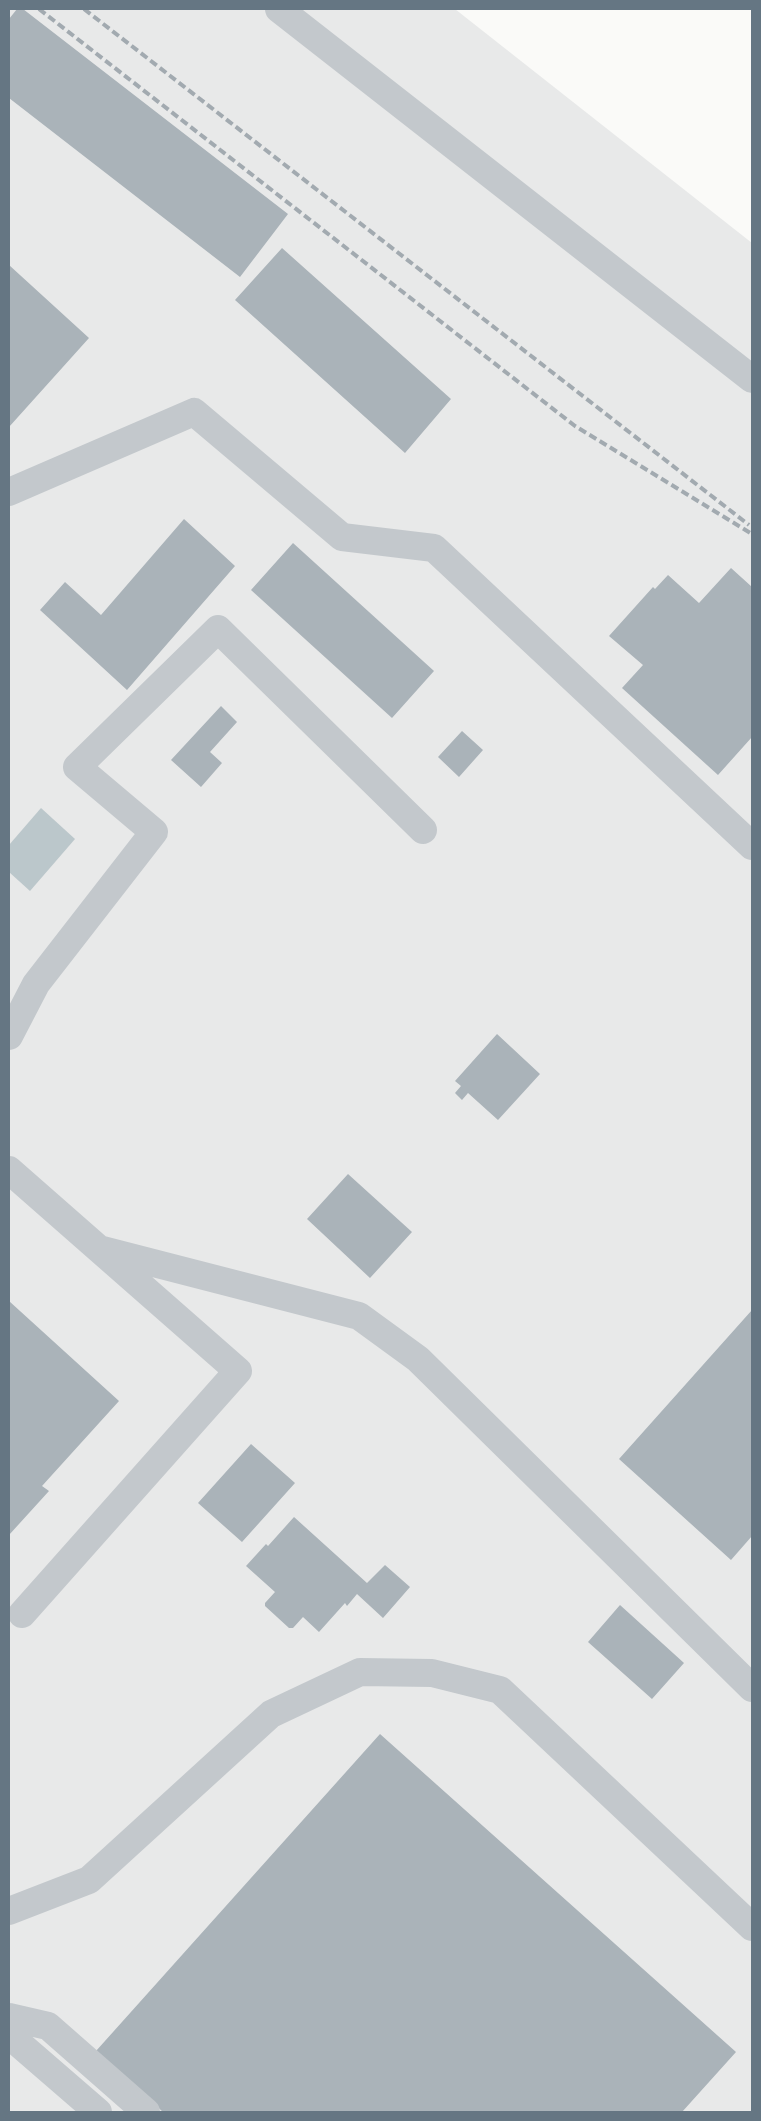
<!DOCTYPE html>
<style>
body{margin:0}
#map{position:relative;width:761px;height:2121px;overflow:hidden;background:#fafaf8;font-family:"Fira Sans",sans-serif}
canvas{display:block}
.frame{position:absolute;inset:0;border:10px solid #657683;pointer-events:none}
</style>
<div id="map">
<canvas width="761" height="2121"></canvas>
<div class="frame"></div>
</div>
<script>
const ctx = document.querySelector('canvas').getContext('2d');
ctx.lineJoin = 'round';
function fillPath(path, color) {
  ctx.fillStyle = color;
  ctx.fill(path, 'evenodd');
}
function toPath(rows) {
  const path = new Path2D();
  for (const r of rows) {
    path.moveTo(r[0], r[1]);
    for (let i = 2; i < r.length; i += 2) path.lineTo(r[i], r[i + 1]);
  }
  return path;
}
function stroke(path, color, width, dash) {
  ctx.strokeStyle = color;
  ctx.lineWidth = width;
  ctx.lineCap = dash ? 'butt' : 'round';
  ctx.setLineDash(dash || []);
  ctx.stroke(path);
}
fillPath(toPath([
 [9,9,455,9,752,243,752,2112,9,2112]
]), '#e8e9e9');
fillPath(toPath([
 [41,808,75,839,30,891,9,872,9,845]
]), '#bbc7cb');
fillPath(toPath([
 [17,9,23,9,288,214,240,277,9,98,9,19],
 [282,248,451,399,405,453,235,300],
 [9,265,89,338,9,427],
 [184,519,235,566,127,690,40,610,65,582,101,615],
 [293,543,434,671,392,718,251,590],
 [731,568,752,587,752,737,718,775,622,688,643,665,609,636,653,587,655,589,668,575,699,603],
 [221,706,237,722,210,752,222,763,201,787,171,760],
 [462,731,483,750,459,777,438,757],
 [497,1034,540,1074,498,1120,468,1093,462,1100,455,1093,461,1086,455,1081],
 [348,1174,412,1232,370,1278,307,1219],
 [9,1301,119,1401,42,1486,49,1491,9,1535],
 [752,1310,752,1536,731,1560,619,1459],
 [251,1444,295,1483,242,1542,198,1503],
 [294,1517,367,1583,385,1565,410,1587,383,1618,357,1594,347,1606,345,1603,319,1632,303,1617,293,1628,289,1628,265,1606,265,1603,275,1592,246,1566,266,1544,268,1546],
 [620,1605,684,1663,652,1699,588,1642],
 [380,1734,736,2052,682,2112,163,2112,96,2051]
]), '#aab3b9');
stroke(toPath([
 [279,9,752,379],
 [9,492,194,412,342,537,434,548,752,846],
 [9,1036,36,984,154,832,77,767,218,629,423,830],
 [9,1170,238,1371,22,1614],
 [99,1249,359,1316,418,1359,752,1688],
 [9,1911,89,1880,271,1714,360,1672,432,1673,500,1690,752,1927],
 [9,2017,48,2026,146,2112],
 [9,2035,98,2112]
]), '#c3c8cc', 28);
stroke(toPath([
 [39,9,575,426,752,534],
 [84,9,749,525]
]), '#a2aab0', 4, [8, 4]);
</script>
